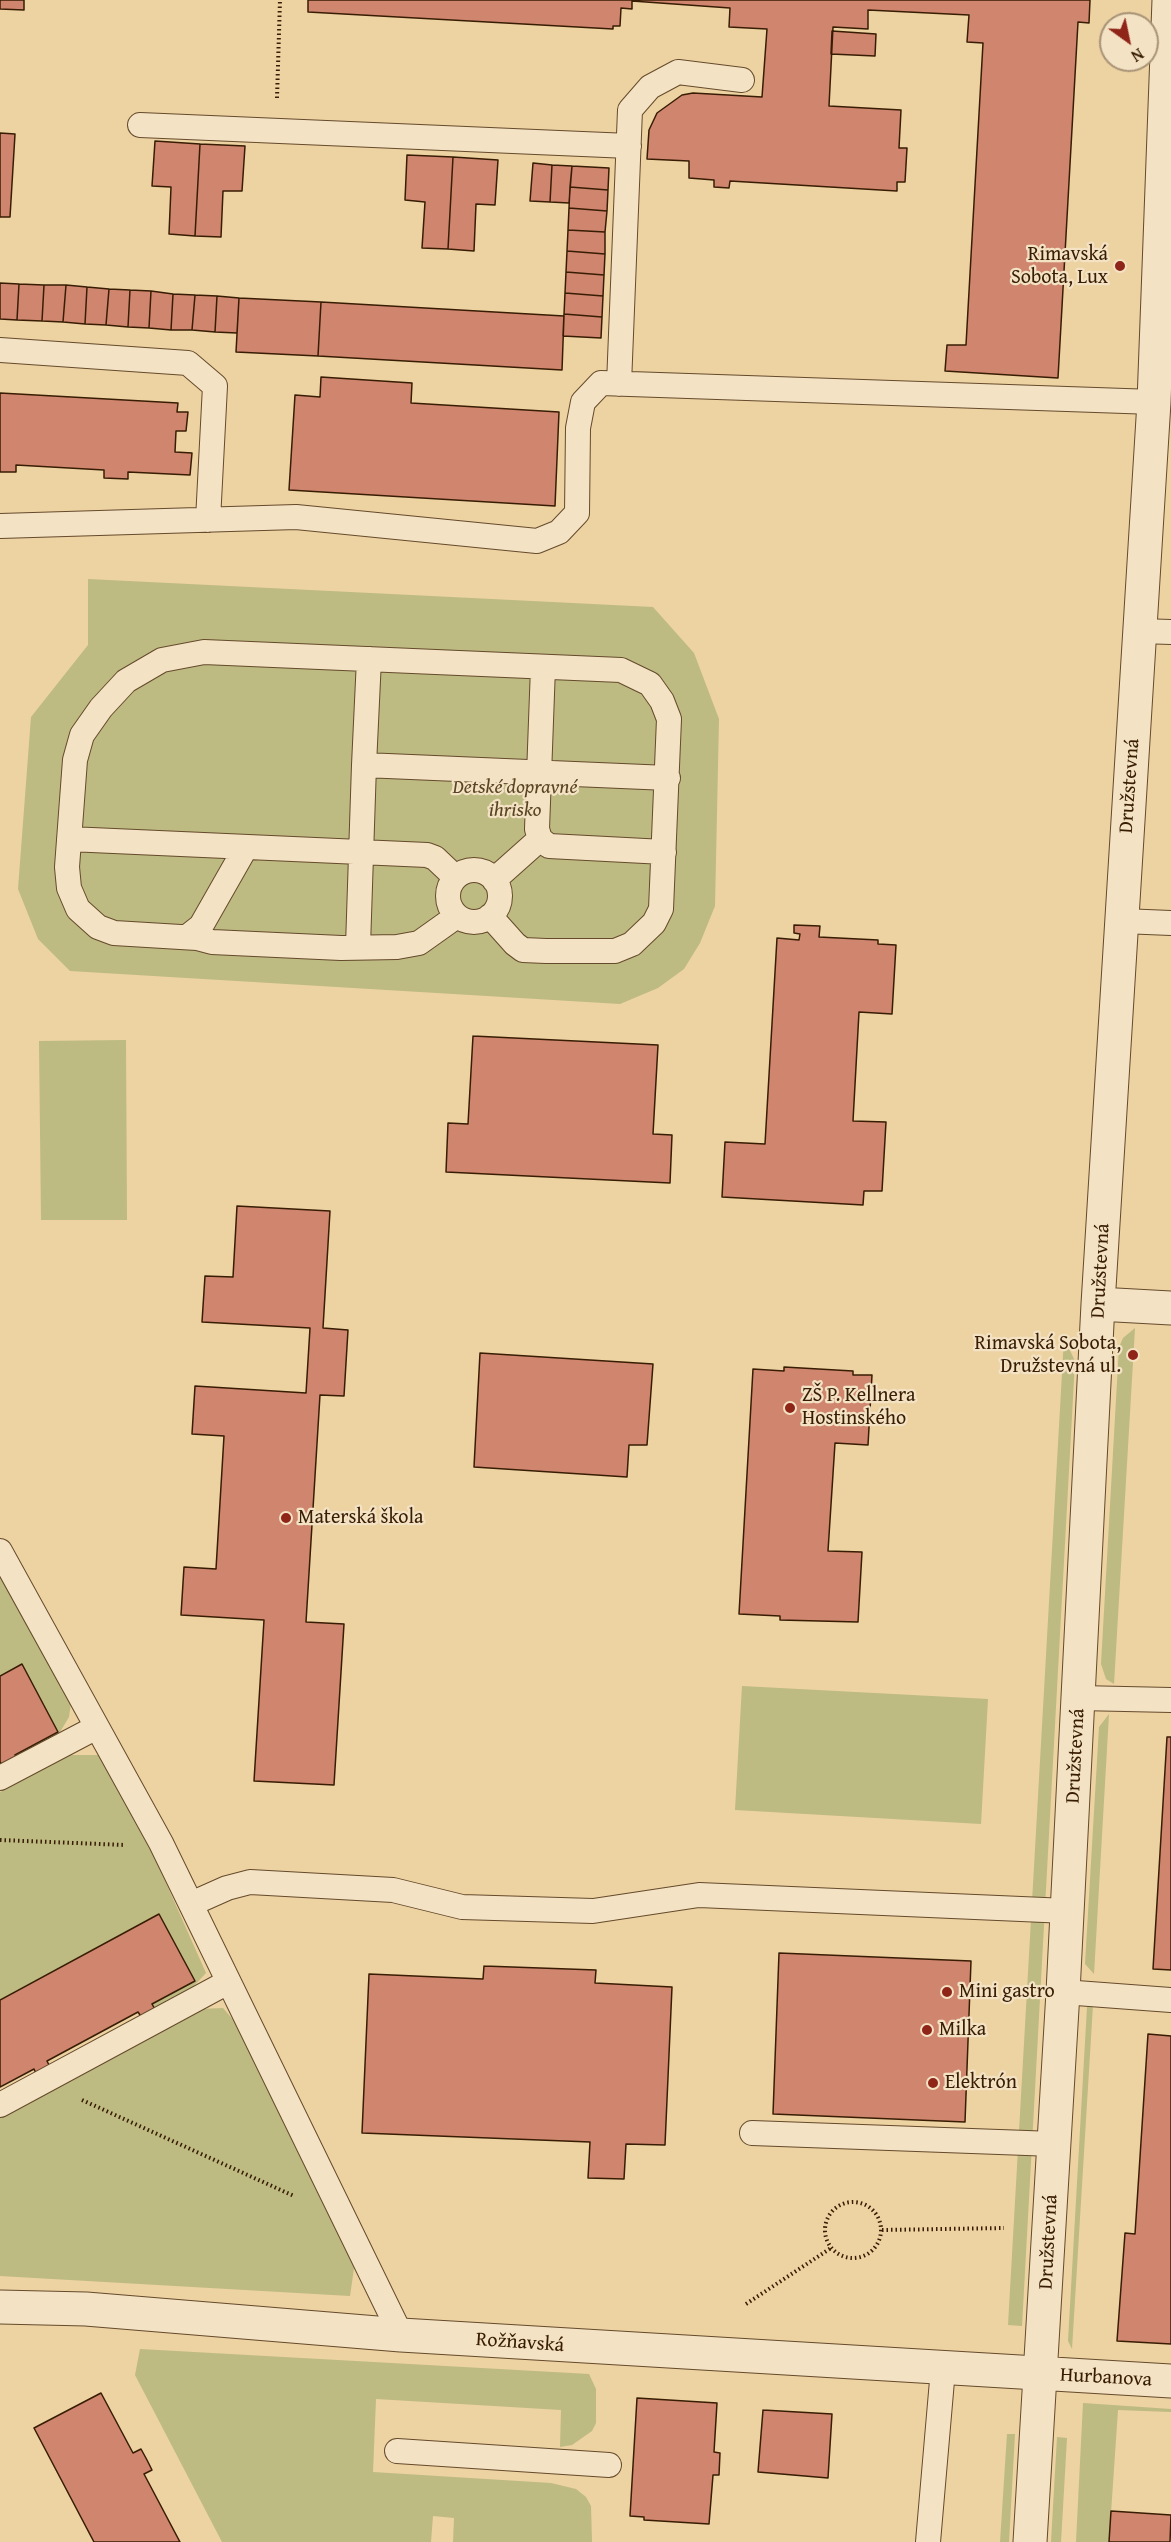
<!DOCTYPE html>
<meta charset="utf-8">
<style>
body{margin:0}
#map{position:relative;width:1171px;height:2542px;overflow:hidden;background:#edd2a2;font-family:"Gentium Book Plus",serif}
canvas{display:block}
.north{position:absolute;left:1099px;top:12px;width:60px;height:60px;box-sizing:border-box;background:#f3e2c3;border:2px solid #a89377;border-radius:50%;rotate:147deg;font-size:16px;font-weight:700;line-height:24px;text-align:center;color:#381d04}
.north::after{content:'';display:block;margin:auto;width:21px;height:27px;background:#8f2418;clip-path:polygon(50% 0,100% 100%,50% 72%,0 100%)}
</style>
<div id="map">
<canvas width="1171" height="2542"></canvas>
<div class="north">N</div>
</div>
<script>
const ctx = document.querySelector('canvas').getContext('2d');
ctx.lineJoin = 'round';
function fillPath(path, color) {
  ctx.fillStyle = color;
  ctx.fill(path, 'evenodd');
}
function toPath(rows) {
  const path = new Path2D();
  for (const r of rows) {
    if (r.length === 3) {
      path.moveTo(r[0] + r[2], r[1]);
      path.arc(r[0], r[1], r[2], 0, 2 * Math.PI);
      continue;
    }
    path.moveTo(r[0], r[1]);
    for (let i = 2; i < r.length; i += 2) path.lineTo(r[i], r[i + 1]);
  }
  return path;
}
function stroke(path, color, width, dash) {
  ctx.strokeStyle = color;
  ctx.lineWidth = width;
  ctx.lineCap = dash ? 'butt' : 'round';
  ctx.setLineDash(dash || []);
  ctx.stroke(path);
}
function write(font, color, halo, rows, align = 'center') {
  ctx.font = font + ' "Gentium Book Plus",serif';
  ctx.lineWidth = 4.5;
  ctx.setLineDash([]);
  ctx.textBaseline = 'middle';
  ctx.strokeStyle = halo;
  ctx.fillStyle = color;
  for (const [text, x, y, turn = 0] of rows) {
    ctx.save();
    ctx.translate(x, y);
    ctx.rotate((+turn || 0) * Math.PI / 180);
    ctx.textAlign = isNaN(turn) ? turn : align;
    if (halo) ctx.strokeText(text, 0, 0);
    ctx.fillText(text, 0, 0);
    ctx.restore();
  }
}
fillPath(toPath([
 [88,579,653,607,694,653,719,719,715,906,700,943,684,969,658,988,620,1004,70,971,38,939,18,889,31,717,88,645],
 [126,1040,127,1220,41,1220,39,1041],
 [1135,1328,1114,1684,1106,1679,1101,1664,1119,1347,1123,1338],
 [1064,1338,1075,1361,1022,2326,1008,2325],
 [0,1571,71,1703,69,1717,60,1732,16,1756,58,1731,22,1665,0,1676],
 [742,1686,988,1699,981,1824,735,1810],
 [1109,1714,1094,1974,1085,1964,1099,1727],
 [70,1755,99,1755,154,1856,206,1973,192,1988,154,2009,152,2004,195,1981,158,1914,0,2000,0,1792],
 [1093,2005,1072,2349,1068,2341,1087,2007],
 [223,2008,235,2022,352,2258,354,2268,350,2296,0,2276,0,2117,199,2009],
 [140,2349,589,2374,596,2389,596,2423,592,2431,572,2445,560,2447,561,2410,376,2399,373,2472,551,2483,576,2489,586,2497,591,2506,592,2542,453,2542,454,2518,433,2516,431,2542,222,2542,135,2375],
 [1083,2403,1171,2409,1171,2412,1118,2410,1109,2542,1076,2542],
 [1007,2434,1015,2434,1009,2542,1000,2542],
 [1057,2437,1067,2438,1061,2542,1051,2542]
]), '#bdba82');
const building = toPath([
 [0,0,24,0,24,10,0,9,0,0],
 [308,0,1090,0,1089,23,1078,22,1058,378,945,371,947,345,966,345,983,43,967,42,969,15,868,10,868,29,833,27,829,106,901,110,899,148,907,148,905,182,897,182,897,191,730,181,729,188,714,187,714,180,689,178,689,161,647,159,649,130,657,113,682,95,693,93,762,97,767,29,729,27,730,8,632,1,632,9,621,8,620,26,613,26,613,29,308,12,308,0],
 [832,31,876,34,875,56,831,54,832,31],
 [0,133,15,134,10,217,0,217,0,133],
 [155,141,200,144,195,236,169,234,171,187,152,186,155,141],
 [200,144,245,146,242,191,223,191,221,237,195,236,200,144],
 [407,155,453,157,448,249,422,248,425,202,405,200,407,155],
 [453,157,498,160,495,205,476,204,474,251,448,249,453,157],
 [533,163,552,165,550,202,530,201,533,163],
 [552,165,572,166,569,203,550,202,552,165],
 [572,166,609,168,608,190,570,187,572,166],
 [570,187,608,190,607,211,569,208,570,187],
 [569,208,607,211,605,232,568,230,569,208],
 [568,230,605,232,605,254,567,251,568,230],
 [567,251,605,254,604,275,566,272,567,251],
 [566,272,604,275,603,296,565,293,566,272],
 [0,283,19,284,17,320,0,319,0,283],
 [19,284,44,285,42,321,17,320,19,284],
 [44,285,66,285,63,322,42,321,44,285],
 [66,285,87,287,85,324,63,322,66,285],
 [87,287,109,289,106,325,85,324,87,287],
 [109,289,130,290,128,327,106,325,109,289],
 [130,290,151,291,149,328,128,327,130,290],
 [151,291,173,294,171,330,149,328,151,291],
 [565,293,603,296,602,317,564,314,565,293],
 [173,294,195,295,192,330,171,330,173,294],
 [195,295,217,296,215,332,192,330,195,295],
 [217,296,239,298,237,333,215,332,217,296],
 [239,298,321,302,318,356,236,352,239,298],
 [321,302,564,316,562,370,318,356,321,302],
 [564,314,602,317,601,338,563,336,564,314],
 [321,377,412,383,411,403,559,412,555,506,289,490,295,395,320,397,321,377],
 [0,393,178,403,177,412,188,412,186,431,176,431,175,452,192,453,190,475,128,472,128,479,104,478,104,470,16,465,16,472,0,472,0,393],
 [794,925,820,926,819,937,878,940,878,944,896,945,892,1014,859,1012,853,1121,886,1122,882,1191,864,1191,863,1205,722,1197,725,1142,765,1144,777,938,799,940,800,934,794,933,794,925],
 [473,1036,658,1045,653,1134,672,1135,670,1183,446,1172,448,1123,468,1124,473,1036],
 [237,1206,330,1211,323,1328,348,1330,344,1396,320,1395,306,1622,344,1624,334,1785,254,1781,264,1620,181,1615,184,1567,216,1569,224,1436,192,1434,195,1386,306,1393,310,1328,202,1322,205,1276,233,1277,237,1206],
 [480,1353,653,1364,647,1445,629,1445,627,1477,474,1467,480,1353],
 [784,1367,853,1371,853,1375,872,1375,868,1445,835,1443,828,1551,862,1552,858,1622,780,1620,780,1616,739,1614,753,1369,784,1371,784,1367],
 [22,1664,58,1732,15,1755,18,1761,5,1769,0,1762,0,1676,22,1664],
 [1167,1737,1171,1737,1171,1970,1153,1969,1167,1737],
 [159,1914,195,1981,152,2004,156,2011,142,2018,138,2012,47,2061,51,2069,37,2076,34,2069,0,2087,0,2000,159,1914],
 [779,1953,971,1961,965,2122,773,2114,779,1953],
 [484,1966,596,1970,595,1983,672,1987,665,2145,626,2144,624,2179,588,2178,590,2142,362,2133,369,1974,483,1979,484,1966],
 [1148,2034,1171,2036,1171,2344,1117,2341,1125,2233,1135,2234,1148,2034],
 [101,2393,133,2453,141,2449,147,2460,152,2470,144,2474,180,2542,94,2542,34,2428,101,2393],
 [637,2398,717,2403,714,2452,720,2453,719,2475,713,2475,709,2524,644,2520,644,2517,630,2516,637,2398],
 [763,2410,832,2414,828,2478,758,2472,763,2410],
 [1111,2511,1171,2515,1170,2542,1109,2542,1111,2511]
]);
fillPath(building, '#cf856e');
stroke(building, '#381d04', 1.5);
const lane = toPath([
 [140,125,629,146],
 [0,350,188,363,215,386,208,520],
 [619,384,630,110,650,87,678,72,742,80],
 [0,526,296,517,537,541,559,532,577,513,578,428,583,402,601,383,1154,402],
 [1140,631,1171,632],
 [369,659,364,765,668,778],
 [543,667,537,829,540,839,549,846,664,852],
 [69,839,427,855,435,858,455,877],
 [474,896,26],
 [494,880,540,839],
 [457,916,419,943,397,947,341,948,212,942,197,938,114,933,98,927,78,909,69,888,67,867,75,760,82,735,101,708,126,681,162,660,204,652,621,670,650,684,662,701,669,719,661,909,654,923,632,944,615,951,546,951,523,950,515,944,490,916],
 [1122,921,1171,923],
 [187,937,201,926,246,847],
 [358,946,364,765],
 [0,1551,161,1843,401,2335],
 [1079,1698,1171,1700],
 [0,1778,97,1727],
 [191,1904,227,1888,250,1882,393,1890,462,1907,593,1911,699,1895,1067,1911],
 [1063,1992,1171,2000],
 [0,2105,228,1982],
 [752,2133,1054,2144],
 [397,2451,609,2465],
 [928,2542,943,2369]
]);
const street = toPath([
 [1098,1304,1171,1308],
 [0,2307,86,2309,401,2335,1171,2381],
 [1030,2542,1063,1992,1098,1304,1154,402,1169,0]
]);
stroke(lane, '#654a2c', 26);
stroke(street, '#654a2c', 35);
stroke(toPath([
 [277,98,280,0],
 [0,1840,125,1845],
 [82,2100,294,2196],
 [853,2230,28],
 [882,2230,1004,2228],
 [746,2304,831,2248]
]), '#381d04', 4, [1.5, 3]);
stroke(lane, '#f3e2c3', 24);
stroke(street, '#f3e2c3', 33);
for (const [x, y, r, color] of [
 [1120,266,6,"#8f2418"],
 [1133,1355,6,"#8f2418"],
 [790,1408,6,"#8f2418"],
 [286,1518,6,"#8f2418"],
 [947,1992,6,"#8f2418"],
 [927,2030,6,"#8f2418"],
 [933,2083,6,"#8f2418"]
]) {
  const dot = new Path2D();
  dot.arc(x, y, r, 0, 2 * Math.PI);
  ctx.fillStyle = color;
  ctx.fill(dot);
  stroke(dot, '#f3e2c3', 2);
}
write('20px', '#381d04', '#f3e2c3', [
 ["Rimavská",1108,255,"right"],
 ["Sobota, Lux",1108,278,"right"],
 ["Rimavská Sobota,",1121,1344,"right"],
 ["Družstevná ul.",1121,1367,"right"],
 ["ZŠ P. Kellnera",802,1396],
 ["Hostinského",802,1419],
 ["Materská škola",298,1518],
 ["Mini gastro",959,1992],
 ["Milka",939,2030],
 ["Elektrón",945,2083]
], 'left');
write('20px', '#381d04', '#f3e2c3', [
 ["Družstevná",1130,786,-86],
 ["Družstevná",1101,1271,-87],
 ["Družstevná",1076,1756,-87],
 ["Družstevná",1049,2242,-87],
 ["Rožňavská",520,2343,4],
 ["Hurbanova",1106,2378,3]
]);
write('italic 20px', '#594424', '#f3e2c3', [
 ["Detské dopravné",515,788],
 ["ihrisko",515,811]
]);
</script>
